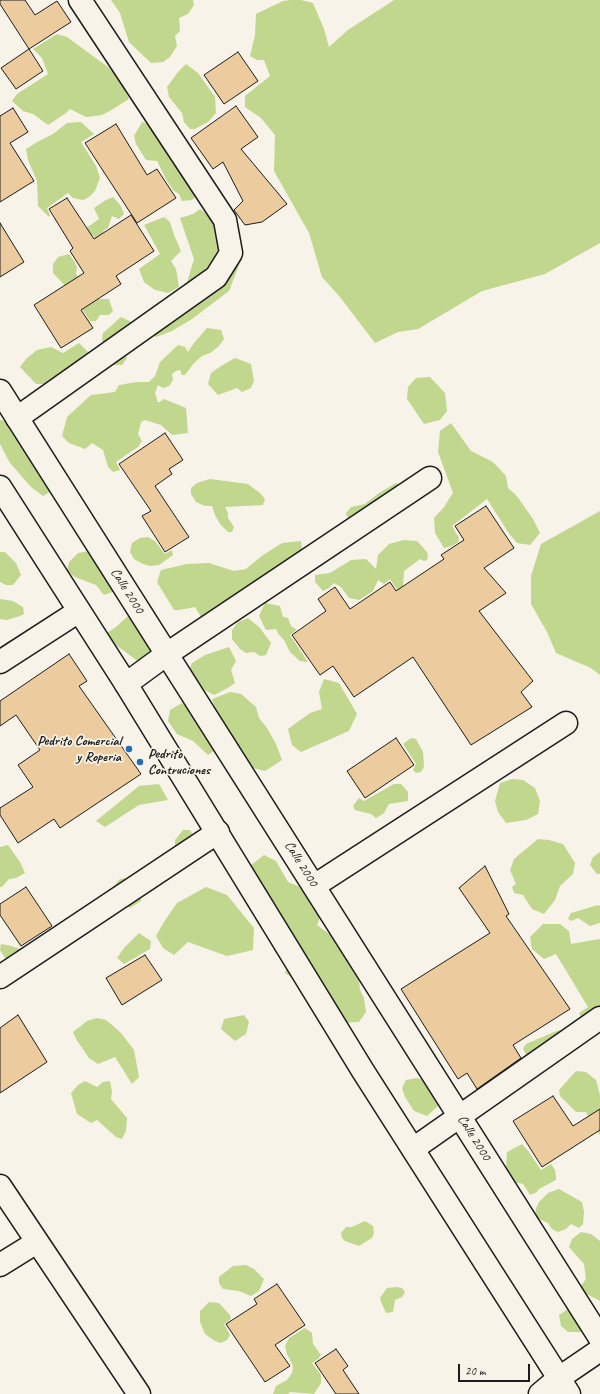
<!DOCTYPE html>
<style>
body{margin:0}
#map{position:relative;width:600px;height:1394px;overflow:hidden;background:#f7f3e8;font-family:Caveat,sans-serif}
canvas{display:block}
.scale{position:absolute;left:458px;top:1364px;width:72px;height:18px;box-sizing:border-box;border:2px solid #1c1c1c;border-top:0;padding-left:5px;font-size:12px;line-height:14px;white-space:nowrap;color:#1c1c1c;-webkit-text-stroke:3px #f7f3e8;paint-order:stroke}
</style>
<div id="map">
<canvas width="600" height="1394"></canvas>
<div class="scale">20 m</div>
</div>
<script>
const ctx = document.querySelector('canvas').getContext('2d');
ctx.lineJoin = 'round';
function fillPath(path, color) {
  ctx.fillStyle = color;
  ctx.fill(path, 'evenodd');
}
function toPath(rows) {
  const path = new Path2D();
  for (const r of rows) {
    path.moveTo(r[0], r[1]);
    for (let i = 2; i < r.length; i += 2) path.lineTo(r[i], r[i + 1]);
  }
  return path;
}
function stroke(path, color, width, dash) {
  ctx.strokeStyle = color;
  ctx.lineWidth = width;
  ctx.lineCap = dash ? 'butt' : 'round';
  ctx.setLineDash(dash || []);
  ctx.stroke(path);
}
function write(font, color, halo, rows, align = 'center') {
  ctx.font = font + ' Caveat,sans-serif';
  ctx.lineWidth = 3.5;
  ctx.setLineDash([]);
  ctx.textBaseline = 'middle';
  ctx.strokeStyle = halo;
  ctx.fillStyle = color;
  for (const [text, x, y, turn = 0] of rows) {
    ctx.save();
    ctx.translate(x, y);
    ctx.rotate((+turn || 0) * Math.PI / 180);
    ctx.textAlign = isNaN(turn) ? turn : align;
    if (halo) ctx.strokeText(text, 0, 0);
    ctx.fillText(text, 0, 0);
    ctx.restore();
  }
}
fillPath(toPath([
 [111,0,193,0,194,5,188,14,179,18,180,31,175,36,177,46,170,57,163,62,151,63,129,42,120,13],
 [291,0,301,0,313,3,324,29,329,47,348,30,394,0,600,0,600,243,545,274,482,291,418,329,398,332,375,343,340,297,322,277,309,233,274,171,275,135,261,118,245,107,245,96,270,76,264,60,257,60,250,56,255,35,256,14,283,1],
 [57,34,67,37,108,67,120,80,129,99,113,109,102,115,86,117,70,109,66,113,48,125,33,114,23,111,12,101,17,94,48,74,42,58,33,49],
 [186,64,198,73,215,97,216,113,208,122,195,129,190,129,184,122,182,113,169,97,167,87,178,72],
 [81,122,94,134,81,142,96,166,100,178,95,191,89,197,83,200,73,198,68,193,47,208,50,215,49,217,38,206,37,181,28,160,26,149,39,141,53,134,67,123],
 [142,122,163,128,200,192,192,200,182,201,179,194,173,190,166,179,157,161,146,160,136,144,134,136],
 [113,197,121,206,124,214,119,219,112,216,108,228,103,231,106,238,100,247,93,235,78,244,72,238,99,219,94,208,104,201],
 [200,209,217,222,235,250,239,265,229,291,192,319,172,331,156,337,144,329,186,286,194,259,180,218,193,214],
 [164,217,170,222,174,235,181,251,171,261,176,269,179,287,168,293,155,290,144,282,139,269,160,254,144,225],
 [69,254,74,261,77,267,76,274,90,293,98,299,109,299,113,311,109,315,100,315,96,321,90,321,72,293,53,273,53,264,58,257],
 [121,317,138,325,122,349,127,358,122,365,113,365,102,340,103,333],
 [207,328,221,330,224,339,218,347,210,353,202,356,194,363,185,375,182,375,180,370,176,371,172,374,173,380,169,386,163,388,158,385,155,393,158,403,164,399,186,408,188,433,172,435,161,425,145,420,141,422,138,434,142,441,138,447,116,462,120,470,113,472,108,467,103,450,92,443,85,449,69,443,62,436,67,417,91,395,115,392,119,385,137,382,149,382,155,376,160,362,178,345,185,347,188,352,194,343],
 [79,343,93,357,54,384,36,384,20,367,27,358,37,350,51,347,63,353],
 [235,358,251,364,254,381,251,388,242,392,237,388,218,395,208,384,211,373,221,366],
 [430,377,445,393,447,411,440,420,424,424,407,399,408,387,416,378],
 [0,420,10,421,55,489,43,496,31,487,10,463,0,444],
 [451,423,471,451,493,462,506,476,508,488,516,495,533,519,540,533,530,545,517,543,508,532,487,499,452,526,459,538,458,542,452,546,444,548,435,533,434,518,444,507,453,493,438,452,440,431],
 [210,479,248,484,260,493,265,499,263,505,225,507,228,513,228,518,234,527,232,532,228,532,220,524,215,515,212,506,205,506,196,502,191,494,191,488,197,483],
 [396,483,405,487,356,521,347,517,346,513,351,507,365,504,379,493],
 [600,511,600,675,591,668,556,653,547,632,531,604,531,576,541,544],
 [148,537,155,541,165,554,172,550,173,555,159,565,150,566,143,564,134,559,130,552,132,543,140,538],
 [404,540,417,541,427,552,428,557,427,560,424,561,420,559,404,571,403,587,398,591,390,579,384,584,378,580,373,591,359,600,349,598,341,587,334,583,329,588,323,591,315,582,315,575,330,573,351,560,366,559,376,569,378,555,389,544],
 [301,541,303,556,247,594,235,594,217,607,207,619,201,617,195,607,179,610,174,610,157,582,161,570,187,564,209,563,234,571,246,569,263,555,282,543],
 [96,550,115,591,104,595,96,585,75,577,67,571,69,562,78,553],
 [0,552,5,552,16,563,21,575,13,585,6,585,0,582],
 [0,599,13,601,23,607,24,614,20,616,7,620,0,619],
 [265,603,280,606,283,617,288,618,291,626,297,630,290,635,308,662,300,661,290,652,284,640,279,635,276,629,266,630,259,616],
 [129,615,154,649,150,656,139,662,116,645,110,639,107,633,116,627],
 [248,618,260,628,271,643,266,655,260,656,254,652,246,653,240,649,232,639,232,630,238,622],
 [229,647,236,661,231,670,235,683,226,689,214,695,197,686,189,671,192,663,205,655],
 [324,679,339,683,357,714,349,731,301,752,292,745,288,729,310,713,322,709,319,692],
 [230,692,241,694,256,707,259,718,267,728,276,744,282,760,265,771,240,765,218,748,208,755,193,741,177,734,168,721,170,710,182,703,203,720,217,714,212,699],
 [411,738,416,739,423,752,424,767,421,772,416,773,413,770,416,764,403,744],
 [512,779,523,780,535,788,540,801,538,814,526,820,506,823,498,812,495,801,500,783],
 [159,784,168,800,139,805,105,827,96,821,139,786],
 [394,784,401,784,408,792,408,801,389,804,384,813,376,818,371,814,355,810,353,806,359,798,364,801],
 [183,830,190,830,203,852,200,859,191,863,183,862,175,849,175,840],
 [538,839,549,840,563,844,575,863,573,874,560,886,555,900,544,914,532,909,523,895,514,893,512,887,516,884,510,870,514,859],
 [8,845,20,862,25,873,16,878,9,879,2,887,0,887,0,847],
 [600,852,600,874,597,874,590,865,593,857],
 [264,855,276,861,288,882,298,886,313,904,323,909,317,925,332,936,343,941,358,968,360,990,364,998,366,1012,359,1022,342,1023,302,984,285,973,293,947,247,868],
 [132,877,140,887,141,901,130,908,117,901,113,891,113,887,120,879],
 [206,887,227,895,254,928,253,950,227,956,188,942,174,955,163,948,156,936,164,922,177,903],
 [598,905,600,906,600,923,590,926,578,918,571,921,568,919,571,913],
 [543,924,560,924,569,931,571,944,599,939,600,940,600,1016,583,1024,579,1013,588,1007,556,954,544,959,532,949,530,937],
 [139,933,151,941,150,949,124,964,117,958,124,948],
 [1,944,11,946,20,949,32,947,41,953,41,963,34,969,27,971,6,962,5,958,0,950],
 [244,1015,249,1022,246,1034,235,1041,221,1029,224,1019],
 [97,1018,106,1020,112,1025,121,1033,134,1050,139,1077,132,1084,115,1057,98,1064,89,1058,76,1039,73,1032,87,1021],
 [559,1030,567,1039,537,1062,526,1055,523,1048,526,1044],
 [576,1071,586,1072,596,1080,600,1095,600,1135,594,1128,586,1112,576,1112,560,1096,559,1090],
 [417,1078,431,1082,442,1093,438,1106,427,1116,414,1111,405,1097,402,1088,406,1080],
 [85,1081,97,1087,103,1082,110,1081,112,1092,111,1099,127,1118,126,1131,122,1139,116,1137,97,1120,91,1123,77,1114,71,1093,78,1085],
 [522,1144,529,1152,541,1170,551,1164,555,1170,556,1177,556,1180,539,1189,537,1192,530,1195,523,1184,514,1182,506,1170,507,1152],
 [559,1189,582,1202,584,1212,583,1224,579,1228,571,1224,566,1229,558,1232,552,1229,548,1223,535,1217,536,1208,539,1202,548,1193],
 [365,1221,373,1226,374,1233,372,1238,359,1246,345,1241,342,1238,341,1233,346,1227,352,1227],
 [581,1232,591,1234,600,1241,600,1301,581,1291,580,1287,586,1279,584,1264,569,1247,572,1239],
 [246,1265,254,1269,264,1279,259,1291,251,1296,239,1291,223,1289,219,1283,219,1277,233,1266],
 [397,1287,402,1288,405,1292,402,1297,395,1300,393,1312,386,1313,382,1304,380,1298,387,1288],
 [209,1302,219,1303,230,1315,231,1319,224,1324,230,1335,227,1340,221,1343,215,1341,205,1334,200,1322,200,1311],
 [582,1308,594,1327,581,1332,568,1332,561,1326,559,1315,568,1309],
 [305,1328,312,1333,313,1344,321,1355,318,1359,312,1363,321,1375,321,1383,314,1394,290,1392,288,1394,273,1394,276,1386,287,1380,292,1373,293,1366,287,1354,285,1346,289,1338]
]), '#c0d78d');
const building = toPath([
 [0,0,25,0,35,15,57,1,71,22,29,49,0,4,0,0],
 [29,49,43,71,16,89,1,68,29,49],
 [238,52,258,81,224,104,204,75,238,52],
 [236,106,258,137,241,149,287,204,262,222,245,225,234,210,243,201,223,162,213,169,191,138,236,106],
 [13,108,28,132,10,143,34,181,0,202,0,116,13,108],
 [116,124,147,175,157,169,176,198,137,223,85,143,116,124],
 [67,198,94,239,131,215,154,251,116,276,121,284,81,310,93,328,61,348,34,305,84,273,70,251,73,248,49,209,67,198],
 [0,223,24,262,0,277,0,223],
 [165,433,183,460,169,469,172,474,155,486,189,537,165,552,142,516,151,511,119,464,165,433],
 [486,506,514,548,484,568,506,593,479,611,533,681,521,692,532,707,471,745,413,657,354,697,333,666,320,675,292,635,326,611,318,599,335,587,350,609,390,582,396,591,444,559,441,555,464,540,455,526,486,506],
 [69,654,87,681,79,686,141,774,60,828,54,819,18,843,0,815,0,808,33,787,18,765,40,750,16,715,0,726,0,701,69,654],
 [396,738,414,765,365,798,347,771,396,738],
 [485,866,509,914,506,916,570,1009,513,1045,521,1058,477,1089,467,1073,458,1079,401,989,490,933,459,888,485,866],
 [26,887,52,926,21,946,0,915,0,904,26,887],
 [145,955,162,980,122,1005,106,978,145,955],
 [18,1015,47,1062,0,1093,0,1028,18,1015],
 [553,1096,573,1126,600,1109,600,1130,542,1167,513,1121,553,1096],
 [277,1284,305,1325,275,1345,290,1366,265,1382,226,1324,257,1304,254,1299,277,1284],
 [336,1349,348,1366,343,1370,359,1394,336,1394,315,1363,336,1349]
]);
fillPath(building, '#eccc9e');
stroke(building, '#1c1c1c', 1);
const minor = toPath([
 [17,418,216,277,231,253,225,220,80,0],
 [0,662,79,611],
 [126,684,167,654,430,478],
 [314,886,566,723],
 [0,977,218,832],
 [413,1149,600,1018],
 [0,1186,139,1394],
 [0,1265,37,1242],
 [540,1394,559,1378,600,1350]
]);
const tertiary = toPath([
 [0,391,600,1338],
 [0,487,126,684,363,1071,569,1394]
]);
stroke(minor, '#1c1c1c', 25);
stroke(tertiary, '#1c1c1c', 25);
stroke(minor, '#f7f3e8', 22);
stroke(tertiary, '#f7f3e8', 22);
for (const [x, y, r, color] of [
 [129,749,4,"#1f6fb2"],
 [140,762,4,"#1f6fb2"]
]) {
  const dot = new Path2D();
  dot.arc(x, y, r, 0, 2 * Math.PI);
  ctx.fillStyle = color;
  ctx.fill(dot);
  stroke(dot, '#f7f3e8', 1.5);
}
write('14px', '#1c1c1c', '#f7f3e8', [
 ["Calle 2000",127,591,58],
 ["Calle 2000",301,864,58],
 ["Calle 2000",474,1138,58]
]);
write('bold 14px', '#1c1c1c', '#f7f3e8', [
 ["Pedrito Comercial",121,741],
 ["y Roperia",121,757],
 ["Pedrito",148,754,"left"],
 ["Contruciones",148,770,"left"]
], 'right');
</script>
